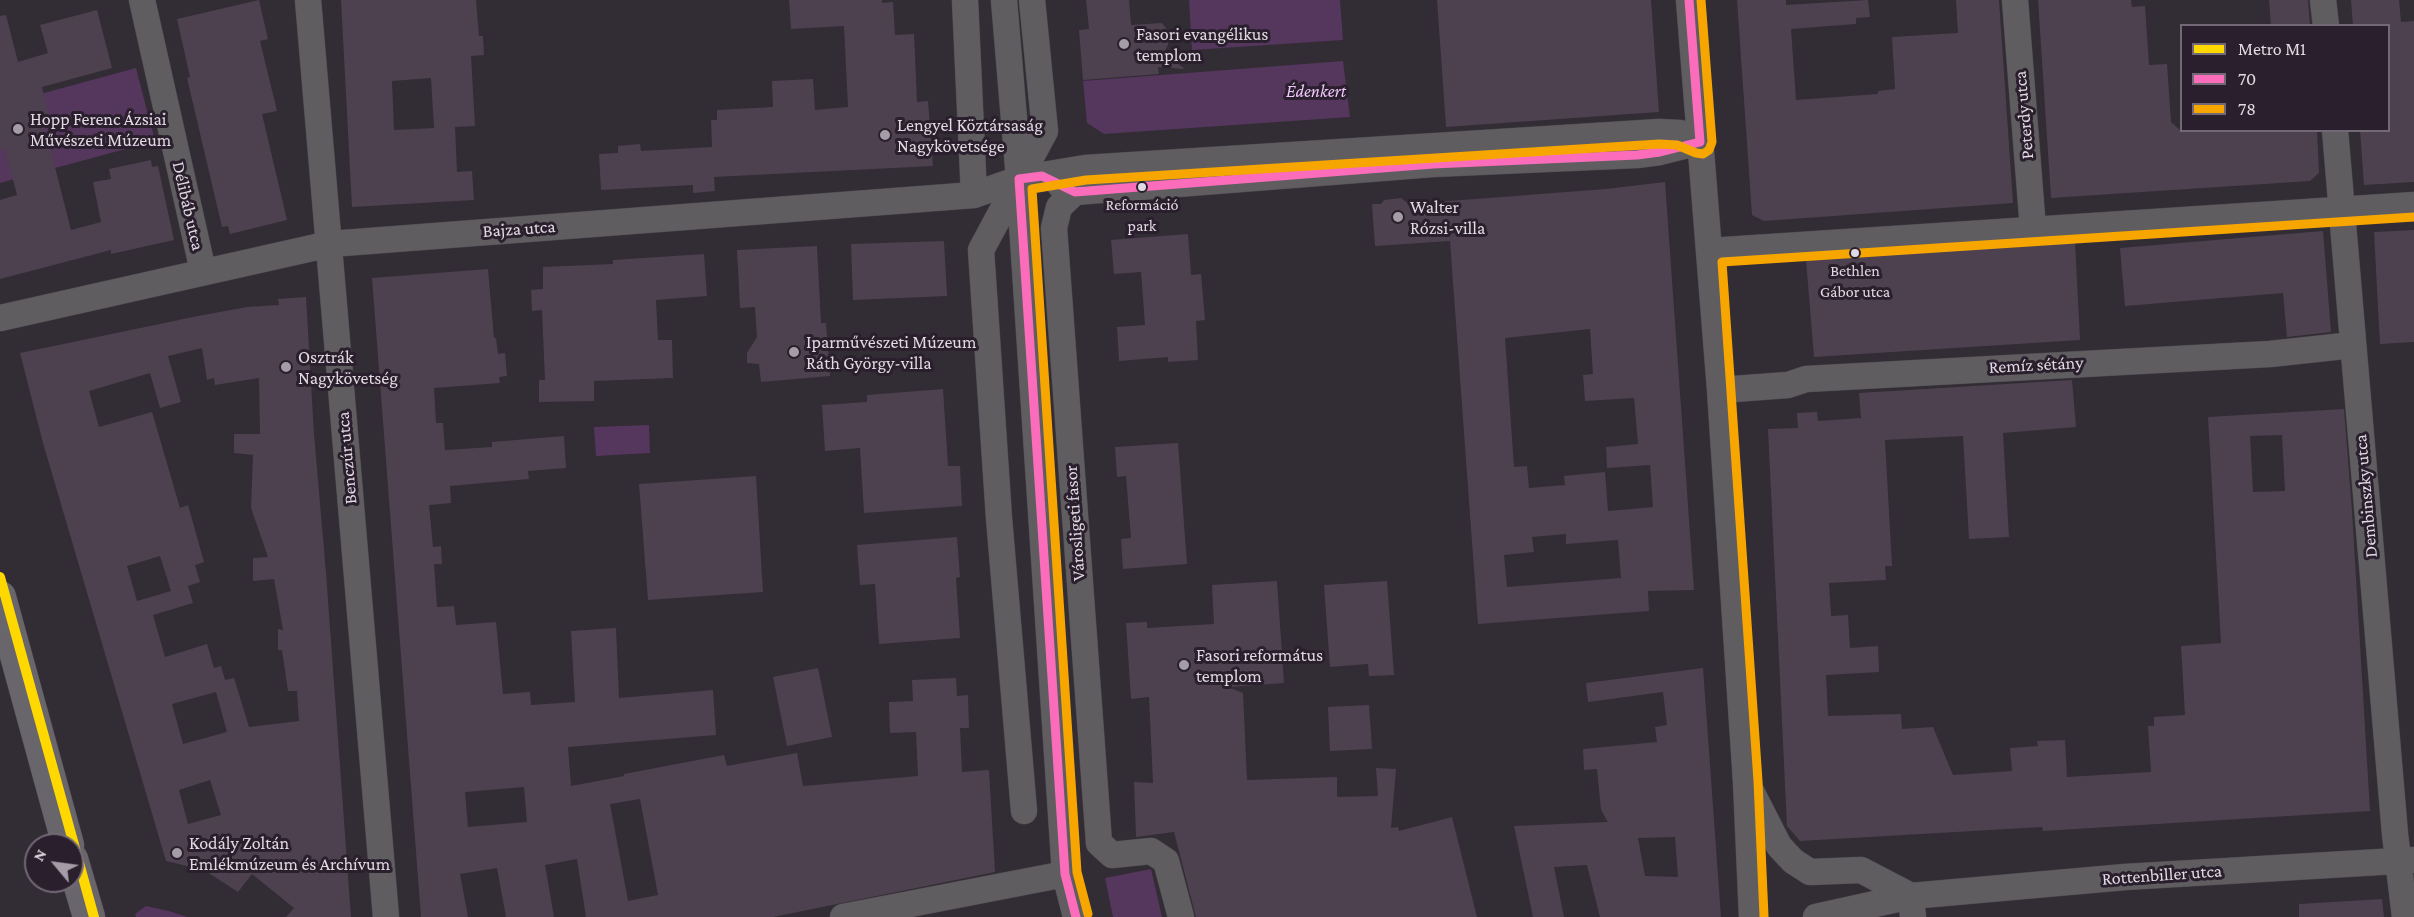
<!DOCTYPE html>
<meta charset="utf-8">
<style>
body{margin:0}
#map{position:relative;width:2414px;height:917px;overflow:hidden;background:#322c34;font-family:"Crimson Pro",serif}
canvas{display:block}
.legend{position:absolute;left:2180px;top:24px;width:210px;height:108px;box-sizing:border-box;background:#2a1f2d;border:2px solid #736976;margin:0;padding:8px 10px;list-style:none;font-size:18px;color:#e1d9e3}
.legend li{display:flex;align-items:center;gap:12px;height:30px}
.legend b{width:30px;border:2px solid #736976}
.north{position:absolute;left:24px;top:833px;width:60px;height:60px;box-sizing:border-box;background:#2a1f2d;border:2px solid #736976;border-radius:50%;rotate:299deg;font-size:16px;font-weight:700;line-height:24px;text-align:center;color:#e1d9e3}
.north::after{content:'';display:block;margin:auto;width:21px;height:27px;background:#a49ca6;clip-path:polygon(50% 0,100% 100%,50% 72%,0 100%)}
</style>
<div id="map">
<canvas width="2414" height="917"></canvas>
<ul class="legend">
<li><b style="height:8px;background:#ffd800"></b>Metro M1</li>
<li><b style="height:8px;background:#fb6dba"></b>70</li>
<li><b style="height:8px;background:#f7a600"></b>78</li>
</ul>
<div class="north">N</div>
</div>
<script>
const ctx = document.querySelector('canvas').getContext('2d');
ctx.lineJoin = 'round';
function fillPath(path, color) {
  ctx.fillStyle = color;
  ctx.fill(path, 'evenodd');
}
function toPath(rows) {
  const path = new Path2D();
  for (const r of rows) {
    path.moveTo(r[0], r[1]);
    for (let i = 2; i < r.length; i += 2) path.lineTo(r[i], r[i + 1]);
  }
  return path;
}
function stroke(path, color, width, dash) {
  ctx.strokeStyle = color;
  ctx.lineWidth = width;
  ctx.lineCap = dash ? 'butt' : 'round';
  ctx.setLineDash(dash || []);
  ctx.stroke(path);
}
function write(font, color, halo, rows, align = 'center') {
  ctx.font = font + ' "Crimson Pro",serif';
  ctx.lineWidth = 6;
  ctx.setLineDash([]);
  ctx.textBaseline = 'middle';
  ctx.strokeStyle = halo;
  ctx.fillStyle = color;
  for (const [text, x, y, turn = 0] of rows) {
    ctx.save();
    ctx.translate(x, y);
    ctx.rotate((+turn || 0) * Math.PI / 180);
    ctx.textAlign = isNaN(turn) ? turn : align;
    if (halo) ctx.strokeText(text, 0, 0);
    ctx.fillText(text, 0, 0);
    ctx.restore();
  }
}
fillPath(toPath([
 [1189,0,1340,0,1343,40,1192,50],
 [1343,61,1350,117,1104,134,1087,123,1083,81],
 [136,68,155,141,0,183,0,105],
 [649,425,650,453,596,456,594,427],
 [1151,869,1162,917,1113,917,1105,878],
 [146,906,169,911,187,917,136,917,135,914]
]), '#55365d');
fillPath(toPath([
 [259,0,268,39,260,41,277,111,262,114,287,220,230,234,228,226,222,227,187,78,190,77,177,19],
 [341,0,476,0,479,36,483,36,484,55,471,56,475,126,455,127,457,172,472,171,474,200,352,207],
 [431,78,434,128,394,130,392,81],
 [789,0,882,0,882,3,893,2,895,35,914,34,917,102,928,101,933,166,714,177,715,191,693,193,693,185,601,190,599,154,618,153,618,146,640,144,641,151,712,147,711,120,717,120,717,110,773,107,772,81,813,79,815,110,848,107,844,26,791,29],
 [1086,0,1129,0,1131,25,1162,23,1172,36,1164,53,1185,69,1158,67,1159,74,1083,80,1079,30,1089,29],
 [1437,0,1651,0,1659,112,1446,127],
 [1737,0,1786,0,1786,5,1868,0,1870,17,1856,18,1856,24,1791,29,1796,100,1878,94,1878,91,1895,89,1892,37,1958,33,1956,0,1999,0,2013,203,1764,221,1752,215],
 [2038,0,2131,0,2132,7,2145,6,2149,65,2167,64,2171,122,2180,130,2317,130,2319,173,2310,181,2051,198],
 [2269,0,2308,0,2310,26,2271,26],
 [2351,0,2399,0,2401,22,2414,21,2414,182,2364,185,2360,130,2388,130,2388,26,2353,26],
 [97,10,112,68,42,87,49,118,43,120,71,230,101,222,93,182,111,179,109,169,151,160,152,167,158,166,174,240,111,254,111,250,0,279,0,200,17,195,5,149,0,150,0,16,6,15,18,62,48,53,40,25],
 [1665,182,1694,590,1648,591,1649,611,1478,624,1450,241,1375,246,1372,204,1381,204,1384,200,1401,198,1406,202,1423,200,1423,203,1606,189],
 [1590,329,1593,374,1583,375,1585,401,1634,398,1638,444,1606,447,1607,468,1650,465,1653,507,1608,511,1605,472,1564,476,1565,485,1529,488,1527,466,1514,467,1505,338],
 [1566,534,1566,544,1618,540,1621,578,1507,587,1504,555,1534,552,1532,537],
 [2414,230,2414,342,2380,344,2374,232],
 [2323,231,2331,332,2287,337,2283,293,2125,306,2120,248],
 [1188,234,1191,275,1201,274,1205,320,1196,321,1198,360,1168,362,1168,357,1119,361,1117,327,1145,325,1141,272,1114,274,1111,240],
 [944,241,947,296,853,300,851,244],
 [2075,242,2080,340,1814,357,1806,260],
 [817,246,821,323,826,323,830,376,761,382,759,364,747,363,747,353,757,337,755,307,740,308,737,250],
 [704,254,707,296,656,300,658,340,672,340,673,378,594,381,594,401,539,402,539,380,545,380,542,310,532,311,531,290,543,289,543,267,613,264,613,260],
 [488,269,494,338,496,338,498,354,505,353,507,376,499,377,500,383,434,388,436,423,443,423,445,450,492,447,492,442,564,436,566,468,528,471,529,479,450,486,451,503,429,505,433,547,441,546,442,564,434,564,437,607,454,606,456,625,496,622,503,694,530,692,531,705,575,702,571,631,616,628,619,698,713,690,716,735,568,747,571,786,624,776,624,774,724,755,727,766,797,753,803,786,918,776,916,732,890,733,889,702,913,701,912,680,956,678,957,696,968,695,969,728,960,728,962,772,989,770,995,872,773,917,586,917,577,859,545,865,554,917,506,917,497,868,460,874,468,917,421,917,372,278],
 [524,787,527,822,468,827,465,792],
 [640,799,658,895,628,901,610,804],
 [306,297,314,434,326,573,351,917,286,917,294,908,252,874,238,892,204,870,166,861,43,443,20,353,198,316,247,307,279,305,278,299],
 [202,348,207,380,214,378,215,385,259,378,260,434,234,434,234,453,253,455,251,508,268,557,253,558,253,581,274,579,283,630,278,629,278,650,282,650,288,691,297,691,299,721,249,727,234,678,225,680,221,666,214,668,207,644,165,657,153,615,193,603,188,586,200,582,195,565,204,562,188,505,180,508,152,412,99,427,89,391,150,373,160,408,181,402,168,356],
 [160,556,171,591,137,601,127,566],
 [216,692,227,732,183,744,172,704],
 [210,780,221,815,188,824,179,790],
 [2072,380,2076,427,2003,433,2009,537,1969,539,1963,436,1885,440,1892,566,1885,566,1886,580,1829,583,1831,616,1848,615,1850,648,1878,646,1879,672,1826,675,1828,716,1901,714,1902,729,1933,727,1953,775,2012,771,2010,748,2038,746,2037,741,2065,740,2067,777,2151,772,2148,726,2154,726,2154,717,2185,715,2181,646,2221,643,2208,417,2344,409,2352,511,2370,811,2043,831,2042,827,1800,841,1787,826,1768,429,1798,428,1797,413,1817,412,1818,421,1861,418,1859,393],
 [2282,435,2285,491,2253,492,2250,436],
 [943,389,948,466,960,466,962,506,864,513,860,448,825,451,822,405,867,402,867,395],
 [1178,443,1187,564,1123,569,1121,539,1131,538,1126,476,1117,477,1115,447],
 [756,476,763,592,648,600,639,484],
 [957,537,960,577,956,578,960,638,879,644,875,584,860,585,857,545],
 [1277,581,1284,683,1228,687,1243,693,1247,780,1337,777,1337,797,1378,796,1376,768,1396,769,1391,828,1398,827,1399,831,1452,817,1477,917,1196,917,1174,832,1136,837,1134,782,1153,783,1149,697,1131,699,1126,623,1147,622,1147,628,1214,624,1212,585],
 [1387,581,1394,675,1369,676,1368,664,1330,667,1324,585],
 [818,668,832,737,787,746,773,677],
 [1703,668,1721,917,1600,917,1587,865,1554,867,1564,917,1533,917,1514,826,1608,822,1601,810,1597,769,1584,770,1583,749,1657,742,1655,727,1667,725,1663,692,1588,702,1586,683],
 [1675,837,1678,877,1645,876,1638,838],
 [1369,705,1372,749,1330,751,1328,707],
 [2382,899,2384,917,2299,917,2299,904]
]), '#4d4150');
const minor = toPath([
 [142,0,203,271],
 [308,0,386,917],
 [965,0,974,195],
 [1004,0,1019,179,1065,874,1076,917],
 [1689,0,1720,390,1746,782,1752,917],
 [2015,0,2033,229],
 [2323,0,2326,26],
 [2335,130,2395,834,2405,917],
 [1060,185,1075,192,1433,164,1637,155,1660,152,1700,142],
 [1075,192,1059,207,1054,228,1099,843,1112,855,1151,851,1166,861,1181,917],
 [1709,251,2414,205],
 [0,318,330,244,974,195,1019,179,1085,168,1659,132,1680,133,1700,142],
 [1720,390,1788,385,1806,379,2270,354,2353,345],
 [1751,791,1779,846,1793,861,1810,872,1861,870,1911,896],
 [1024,811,999,518,981,250,1045,131,1032,0],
 [1911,896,1913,917],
 [843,917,1065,874],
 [1816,917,1911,896,2125,877,2414,860]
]);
const major = toPath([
 [0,597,68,845],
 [72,859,89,917]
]);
stroke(minor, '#4d494f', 27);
stroke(major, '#4d494f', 33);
stroke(minor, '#605d61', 26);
stroke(major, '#69666b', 32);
stroke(toPath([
 [1689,0,1700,142],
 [1019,179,1065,874,1076,917],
 [1019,179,1042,176,1075,192,1433,164,1637,155,1660,152,1700,142]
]), '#fb6dba', 9);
stroke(toPath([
 [1088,914,1077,872,1032,189,1086,180,1659,144,1677,145,1696,153,1703,154,1709,150,1712,142,1701,0],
 [1764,916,1758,781,1722,262,2414,217]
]), '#f7a600', 9);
stroke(toPath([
 [0,577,94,917]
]), '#ffd800', 10);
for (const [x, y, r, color] of [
 [1124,44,6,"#a49ca6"],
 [18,129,6,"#a49ca6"],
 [885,135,6,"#a49ca6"],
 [1142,187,5,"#e1d9e3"],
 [1398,217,6,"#a49ca6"],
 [1855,253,5,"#e1d9e3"],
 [794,352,6,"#a49ca6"],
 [286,367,6,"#a49ca6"],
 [1184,665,6,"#a49ca6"],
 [177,853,6,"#a49ca6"]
]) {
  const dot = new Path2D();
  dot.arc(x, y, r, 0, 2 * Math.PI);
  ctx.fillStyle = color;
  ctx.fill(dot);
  stroke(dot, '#2a1f2d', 2);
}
write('16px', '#e1d9e3', '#2a1f2d', [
 ["Reformáció",1142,205],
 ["park",1142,226],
 ["Bethlen",1855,271],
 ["Gábor utca",1855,292]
]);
write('18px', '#e1d9e3', '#2a1f2d', [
 ["Fasori evangélikus",1136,34],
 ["templom",1136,55],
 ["Hopp Ferenc Ázsiai",30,119],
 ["Művészeti Múzeum",30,140],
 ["Lengyel Köztársaság",897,125],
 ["Nagykövetsége",897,146],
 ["Walter",1410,207],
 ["Rózsi-villa",1410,228],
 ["Iparművészeti Múzeum",806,342],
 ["Ráth György-villa",806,363],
 ["Osztrák",298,357],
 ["Nagykövetség",298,378],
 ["Fasori református",1196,655],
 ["templom",1196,676],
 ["Kodály Zoltán",189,843],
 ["Emlékmúzeum és Archívum",189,864]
], 'left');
write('italic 18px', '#f0c6fb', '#2a1f2d', [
 ["Édenkert",1316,91]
]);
write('18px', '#e1d9e3', '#2a1f2d', [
 ["Peterdy utca",2024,115,-95],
 ["Délibáb utca",188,206,77],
 ["Bajza utca",519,229,-4],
 ["Remíz sétány",2036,365,-3],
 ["Benczúr utca",347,458,-95],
 ["Dembinszky utca",2366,496,-95],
 ["Városligeti fasor",1075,523,-94],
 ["Rottenbiller utca",2162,875,-4]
]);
</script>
